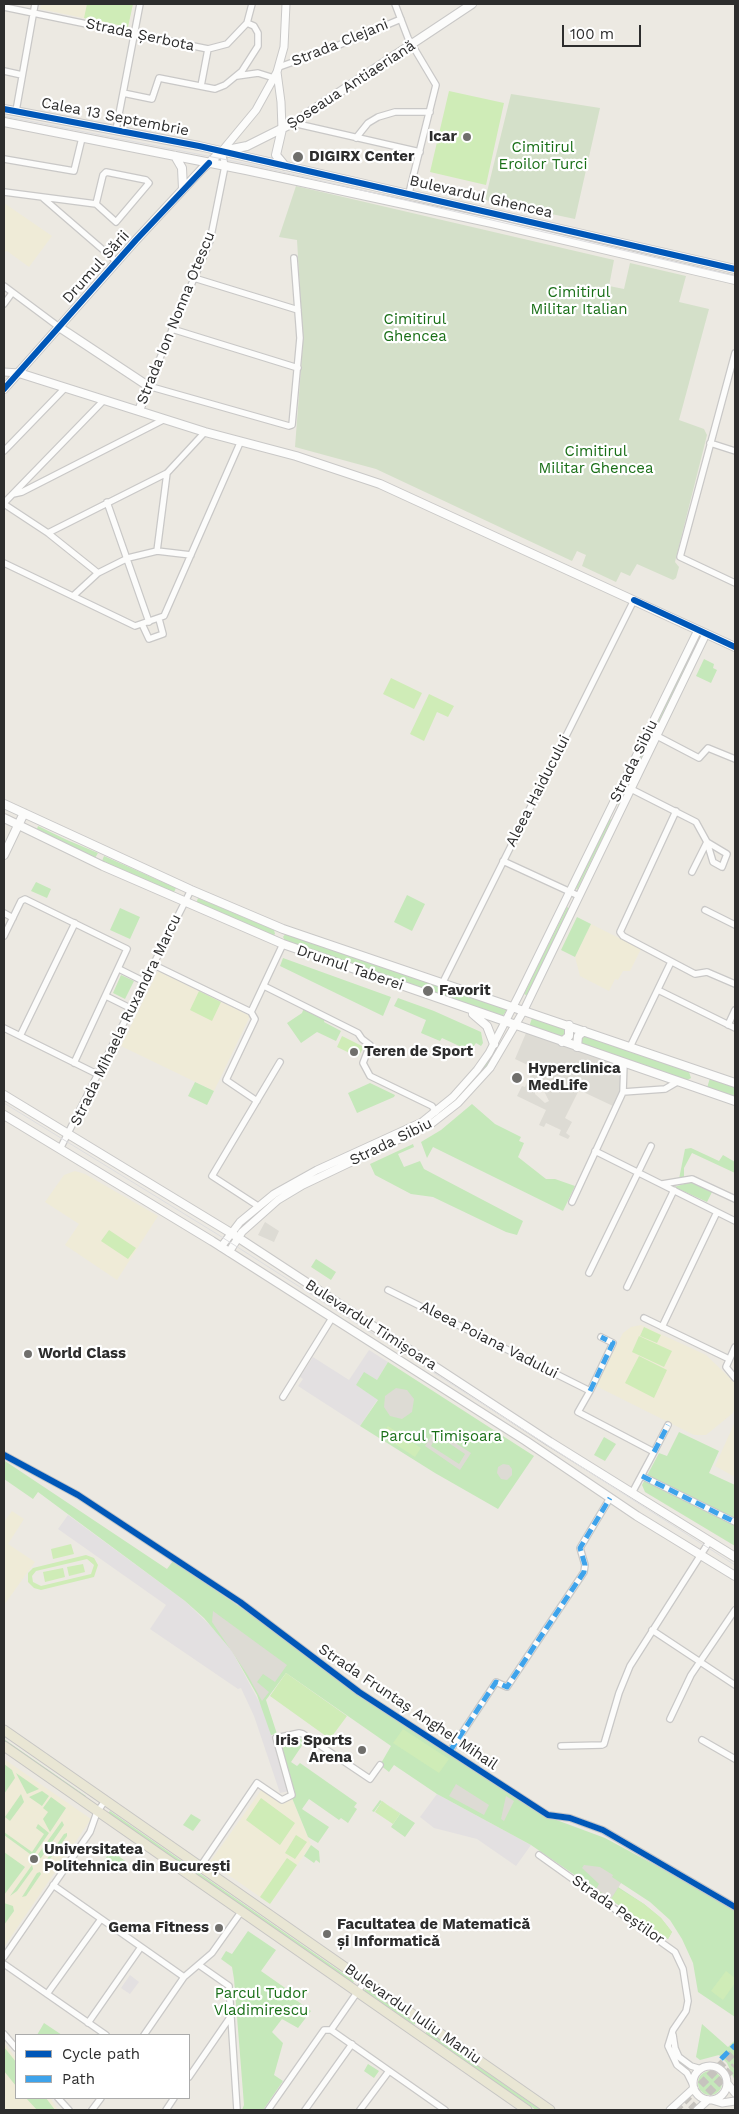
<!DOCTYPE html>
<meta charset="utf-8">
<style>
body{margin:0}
#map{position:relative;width:739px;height:2114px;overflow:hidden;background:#ece9e2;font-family:"Work Sans",sans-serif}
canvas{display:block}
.frame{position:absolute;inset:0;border:5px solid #2d2d2d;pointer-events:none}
.legend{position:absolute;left:15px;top:2034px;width:175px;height:65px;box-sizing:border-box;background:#fff;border:1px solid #ababab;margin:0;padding:6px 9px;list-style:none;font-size:15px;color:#2d2d2d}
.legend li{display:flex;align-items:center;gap:10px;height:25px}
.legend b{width:25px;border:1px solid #ababab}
.scale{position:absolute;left:562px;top:25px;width:79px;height:22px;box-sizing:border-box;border:2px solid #2d2d2d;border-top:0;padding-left:6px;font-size:15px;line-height:18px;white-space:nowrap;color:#2d2d2d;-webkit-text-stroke:4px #fff;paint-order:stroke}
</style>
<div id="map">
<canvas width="739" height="2114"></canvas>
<div class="frame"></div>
<ul class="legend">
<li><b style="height:6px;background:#0057b8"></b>Cycle path</li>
<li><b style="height:6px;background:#3ea3eb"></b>Path</li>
</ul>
<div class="scale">100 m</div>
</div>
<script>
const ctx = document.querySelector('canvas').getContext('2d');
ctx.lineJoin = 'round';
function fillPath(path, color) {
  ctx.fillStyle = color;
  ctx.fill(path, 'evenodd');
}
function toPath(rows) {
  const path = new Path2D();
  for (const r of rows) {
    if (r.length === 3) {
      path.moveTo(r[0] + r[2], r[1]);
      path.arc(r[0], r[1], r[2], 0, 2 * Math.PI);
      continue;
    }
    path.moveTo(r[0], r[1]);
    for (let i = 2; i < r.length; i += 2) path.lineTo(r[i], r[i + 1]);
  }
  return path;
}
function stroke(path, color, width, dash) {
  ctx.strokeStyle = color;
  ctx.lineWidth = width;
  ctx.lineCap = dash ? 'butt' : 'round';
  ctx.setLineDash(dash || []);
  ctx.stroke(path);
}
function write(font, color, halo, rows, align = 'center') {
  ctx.font = font + ' "Work Sans",sans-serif';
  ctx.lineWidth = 4.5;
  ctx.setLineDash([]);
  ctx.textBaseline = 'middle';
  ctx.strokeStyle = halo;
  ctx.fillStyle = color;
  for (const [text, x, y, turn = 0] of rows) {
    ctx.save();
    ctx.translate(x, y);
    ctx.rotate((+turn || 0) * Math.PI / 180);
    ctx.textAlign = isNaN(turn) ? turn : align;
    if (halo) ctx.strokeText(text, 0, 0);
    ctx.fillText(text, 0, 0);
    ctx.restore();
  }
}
fillPath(toPath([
 [369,1350,388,1362,377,1380,356,1385,378,1399,360,1426,298,1386,303,1379,300,1377,313,1357,349,1380],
 [68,1515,185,1601,220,1635,232,1651,264,1711,289,1791,280,1793,254,1716,241,1688,238,1689,150,1629,166,1605,58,1529],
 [437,1794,531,1845,516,1866,477,1839,434,1828,420,1817],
 [130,1975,139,1982,130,1994,121,1988]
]), '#e3e0e1');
fillPath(toPath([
 [41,4,133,4,128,27,40,9],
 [4,203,52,236,29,267,7,251,4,252],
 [591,924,641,949,630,971,623,971,618,980,615,979,609,991,580,976,575,957],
 [158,971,250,1016,214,1091,121,1046],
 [75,1171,85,1174,158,1216,117,1280,65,1245,79,1224,45,1202,64,1175],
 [641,1325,706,1355,735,1383,735,1407,733,1413,706,1435,694,1435,596,1386,623,1333,631,1327],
 [735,1422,735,1477,715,1466],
 [12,1511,24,1519,8,1544,35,1562,4,1605,4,1522],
 [4,1759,91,1819,4,1947],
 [262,1789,281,1802,292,1798,311,1845,270,1904,210,1862],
 [4,2043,16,2058,16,2098,50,2098,58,2110,4,2110]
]), '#efebd7');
fillPath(toPath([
 [694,649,619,805,618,805,692,650],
 [704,659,714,664,713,668,717,670,711,683,696,676],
 [612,819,577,890,576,888,609,820],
 [38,826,67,840,98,853,95,858,37,829],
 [104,856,176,888,173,894,102,861],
 [36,882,51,889,47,898,31,891],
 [407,895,425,904,412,931,394,922],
 [198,898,274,930,275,934,273,936,196,904],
 [567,907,570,909,528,996,524,994],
 [120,908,140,917,130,939,110,930],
 [577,917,591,924,575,957,561,950],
 [286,933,508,1008,502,1017,285,941,283,937],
 [283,958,391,997,383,1016,280,966],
 [121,975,134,981,125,999,113,993],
 [398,998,434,1011,481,1032,483,1043,481,1046,476,1043,470,1051,442,1038,440,1041,421,1033,426,1020,394,1006],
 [304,1008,325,1019,324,1022,341,1031,336,1041,317,1032,301,1043,287,1023,302,1013],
 [532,1018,563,1028,565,1033,561,1037,529,1027],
 [587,1035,689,1072,691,1078,686,1081,583,1045,580,1039],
 [492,1053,495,1055,469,1090,427,1124,425,1122,444,1109,466,1088],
 [710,1078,735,1087,735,1098,707,1088],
 [195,1082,214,1091,207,1105,188,1096],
 [370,1083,395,1095,394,1097,357,1113,348,1093],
 [472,1104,495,1124,521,1137,519,1141,524,1143,518,1157,546,1179,555,1179,575,1186,563,1211,433,1147,427,1158,421,1142,441,1130],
 [413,1144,414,1147,398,1154,404,1167,420,1161,424,1169,523,1221,517,1235,506,1232,433,1197,411,1194,375,1175,370,1164],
 [691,1148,719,1161,723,1155,735,1162,735,1173,692,1153,684,1168,684,1178,679,1179,685,1149],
 [694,1181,713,1190,707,1202,674,1187],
 [316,1259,336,1272,331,1280,311,1267],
 [388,1362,534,1456,498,1509,435,1473,360,1426,378,1400,356,1385,364,1372,377,1380],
 [679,1432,719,1451,709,1473,735,1485,735,1546,645,1492,642,1485,659,1453,667,1456],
 [604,1437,616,1444,605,1461,594,1455],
 [4,1458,5,1461,167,1569,173,1561,543,1815,605,1838,735,1908,735,2017,698,1992,693,1963,682,1939,670,1920,650,1902,621,1883,618,1887,644,1904,661,1918,672,1932,668,1939,531,1845,437,1794,394,1765,389,1772,380,1765,391,1746,286,1673,266,1700,277,1734,271,1735,257,1695,232,1651,204,1618,185,1601,38,1492,33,1499,4,1479],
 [300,1736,303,1744,291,1762,297,1766,300,1763,357,1803,354,1807,357,1809,348,1823,341,1818,339,1820,309,1799,302,1809,329,1827,318,1843,308,1837,292,1798,295,1792,279,1745,283,1739],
 [4,1739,86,1796,86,1797,4,1741],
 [4,1764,12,1770,15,1778,4,1794],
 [16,1773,39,1789,27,1794],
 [42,1791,49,1796,42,1806,29,1797],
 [21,1794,24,1802,10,1821,5,1817],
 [51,1797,66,1808,50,1832,43,1819,48,1812,43,1808],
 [380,1800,415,1823,405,1837,391,1827,400,1814,382,1801,374,1812,372,1811],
 [110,1811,354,1981,353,1983,108,1813],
 [191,1814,201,1820,193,1831,183,1825],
 [62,1821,64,1825,41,1858,34,1860],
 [38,1824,49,1833,31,1859,29,1857,30,1854,4,1835,4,1832,32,1852,44,1834,36,1828],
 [67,1833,67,1836,44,1867,43,1865,64,1834],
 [311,1845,319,1851,320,1863,316,1860,314,1863,304,1856],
 [111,1850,125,1861,118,1871,104,1861],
 [4,1852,25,1867,4,1895],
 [32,1865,33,1869,17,1891,10,1896],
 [40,1872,41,1874,26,1896,22,1897,37,1873],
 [4,1903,13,1906,14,1911,4,1925],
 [248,1931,276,1950,261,1971,291,1992,289,1995,311,2011,298,2028,282,2019,272,2032,283,2043,274,2075,283,2081,263,2110,242,2110,244,2105,234,1979,232,1967,221,1959,226,1951,232,1954],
 [366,1988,416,2023,414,2025,364,1991],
 [44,2023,62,2035,37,2035],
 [702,2024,728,2047,735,2040,735,2081,727,2063,719,2055,700,2060,696,2057],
 [427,2031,541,2110,536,2110,425,2034],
 [4,2047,16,2062,16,2086,4,2071],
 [368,2064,379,2071,374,2078,364,2071],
 [710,2083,12],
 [26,2098,46,2098,55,2110,37,2110]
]), '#c5e8ba');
fillPath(toPath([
 [511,94,600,108,575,219,485,200],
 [296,186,614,260,609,286,624,289,630,263,686,276,679,302,709,309,679,420,704,429,707,435,675,562,679,567,676,578,673,580,637,564,630,576,621,572,616,582,582,566,586,555,577,551,572,561,376,469,295,447,303,342,297,240,279,237]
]), '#d4e0c9');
fillPath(toPath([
 [87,4,133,4,128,27,84,18],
 [449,91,504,103,486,185,430,172],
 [391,678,422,693,414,709,383,694],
 [429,694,454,706,448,717,437,712,424,741,410,734],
 [199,991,221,1002,212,1021,190,1010],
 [342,1036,364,1047,358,1057,337,1047],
 [109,1230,136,1248,128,1259,101,1241],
 [644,1327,661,1335,657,1343,640,1336],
 [639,1336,672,1351,664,1367,632,1352],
 [639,1356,667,1370,654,1398,625,1383],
 [388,1426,421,1448,415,1457,381,1435],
 [71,1544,74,1554,53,1559,51,1549],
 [86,1555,94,1558,98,1565,94,1577,41,1590,34,1588,28,1582,28,1573,33,1568],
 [87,1559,94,1565,91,1574,41,1586,33,1582,32,1576,36,1571],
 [83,1564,85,1572,69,1576,67,1567],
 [63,1568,65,1577,45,1582,43,1572],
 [286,1673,347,1716,330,1739,270,1696],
 [403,1729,449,1759,439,1773,393,1743],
 [261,1798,295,1823,280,1845,246,1820],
 [382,1801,400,1814,393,1824,375,1812],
 [296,1835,307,1842,295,1859,285,1853],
 [287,1858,297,1865,270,1904,260,1897],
 [618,1888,644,1904,661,1918,672,1932,668,1939,611,1899],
 [726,1971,735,1978,735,1983,723,2000,711,1991]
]), '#cfecb7');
fillPath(toPath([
 [526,1033,621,1066,620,1091,613,1106,579,1090,565,1118,572,1122,566,1133,570,1136,568,1139,559,1135,561,1130,546,1123,544,1127,539,1125,546,1110,517,1096,522,1086,525,1087,534,1068,515,1059],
 [540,1089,544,1091,549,1101,545,1103,535,1094,535,1090],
 [265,1222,279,1231,274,1242,258,1235],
 [396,1388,407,1390,414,1399,412,1412,402,1419,390,1416,384,1407,385,1396],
 [435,1430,471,1453,460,1470,425,1446],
 [437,1435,465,1454,459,1464,431,1446],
 [503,1464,509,1465,512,1469,512,1475,507,1480,501,1479,497,1473,498,1467],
 [213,1611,287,1665,275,1682,263,1674,257,1682,269,1692,262,1701,247,1674,212,1622],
 [456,1784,489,1805,484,1815,449,1796],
 [506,1796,514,1801,504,1821,501,1819],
 [584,1865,600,1867,613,1875,612,1877,621,1883,611,1899,596,1889,599,1884,582,1868]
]), '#dddbd4');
stroke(toPath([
 [675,2110,735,2051],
 [691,2110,735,2066]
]), '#c6c3be', 8, [8, 4]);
const minor = toPath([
 [395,4,408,38,436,85,409,193],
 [4,7,208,49,227,44,247,23,252,4],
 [279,67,327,50,401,19],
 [4,71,22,75],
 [237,76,258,73,274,78],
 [201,86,208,49],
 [123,93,152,99,159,78,215,89,225,85,242,71,258,46,258,33,254,26,247,23],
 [16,111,35,4],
 [293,123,420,152],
 [116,130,140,4],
 [356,138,368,123,378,117,395,112,430,112],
 [222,151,225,166,210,241,148,386,289,426,292,425,300,338,294,258],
 [4,159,74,171,82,138],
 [4,192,96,204,116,222,149,183,146,180,106,172,103,175,96,204],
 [43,198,117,262],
 [194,278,298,310],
 [4,286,59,327],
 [4,304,12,293],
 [172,329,298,368],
 [735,353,680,557,735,583],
 [710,443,735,451],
 [4,451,65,388],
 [13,494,22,492,165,419],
 [107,502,149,622],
 [4,503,104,400],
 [4,504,48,533,98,573],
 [48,533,167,473,205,432],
 [157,551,167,473],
 [4,563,135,626,164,616,240,443],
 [73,596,98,573,128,558,157,551,191,555],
 [142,624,149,639,163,634,159,619],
 [657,736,699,758,708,748,735,759],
 [631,789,696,822,707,842,692,872],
 [676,811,620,932,623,936,695,974,707,972,735,984],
 [707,842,727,854,722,867,713,862,707,842],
 [503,861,579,896],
 [705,910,735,925],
 [4,913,13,918],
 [4,936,21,901,25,899,127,949,74,1063],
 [154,965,251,1012],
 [119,969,145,982],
 [443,982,634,600],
 [264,986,358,1033,362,1039,370,1045,363,1063,370,1076,432,1106,436,1112],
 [658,990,735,1028],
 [106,996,132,1009],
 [251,1012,255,1019,226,1080,257,1101],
 [251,1012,283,944],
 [728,1025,735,1010],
 [4,1028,99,1075],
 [20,1036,75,923],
 [630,1047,671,962],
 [623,1092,665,1089,677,1082],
 [60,1149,191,890],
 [595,1151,735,1221],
 [662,1184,692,1179,735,1199],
 [572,1202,623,1092,624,1063],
 [258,1206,212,1176,280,1062],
 [589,1273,651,1146],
 [627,1287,674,1190],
 [388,1290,590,1391,578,1412,654,1452,632,1493],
 [644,1318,729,1359],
 [662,1327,717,1212],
 [735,1347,726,1367,735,1378],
 [590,1391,613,1343,601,1337],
 [283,1397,332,1318],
 [654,1452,668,1425],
 [4,1455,78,1495,240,1602,359,1692,548,1815,570,1818,603,1830,735,1907],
 [642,1476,735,1522],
 [652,1630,735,1685],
 [670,1719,691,1675,735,1610],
 [702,1740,735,1759],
 [561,1746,602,1745,604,1744,619,1693,630,1666,709,1542],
 [450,1751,496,1682,507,1687,584,1572,585,1565,580,1548,610,1498],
 [539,1855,675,1952,683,1969,688,2001,686,2011,673,2030,668,2046,677,2065,687,2073,693,2085],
 [200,1867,257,1783,282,1800,292,1795,276,1738,299,1733,303,1734,370,1779,380,1765],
 [53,1885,184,1977],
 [4,1957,90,1832,97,1812,105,1801],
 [4,1964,106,2035],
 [199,1965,229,1986,237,2110],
 [47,1994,101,1919],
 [88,2023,141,1947],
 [331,2030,445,2110],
 [331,2030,365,1981],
 [4,2034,16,2048],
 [144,2035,184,1977,212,1953,241,1912],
 [673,2035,675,2048,679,2057,691,2066,701,2069],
 [189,2077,231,2016],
 [58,2098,69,2110],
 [92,2110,101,2098],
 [166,2110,174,2098],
 [268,2110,324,2030,331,2030],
 [305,2110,352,2044],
 [360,2110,389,2071]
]);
const tertiary = toPath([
 [277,72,281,102,282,129],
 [222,151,256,110,277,72,284,47,286,4],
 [4,372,19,373],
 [221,1247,240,1222,274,1194,317,1170,422,1122,453,1097,477,1070,489,1053,519,995,698,630],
 [229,1252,242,1232,278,1200,303,1185,431,1124,458,1103,490,1068,524,1010,706,634],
 [710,2083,17],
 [727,2083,735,2093],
 [712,2100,722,2103,735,2101],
 [670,2110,694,2088],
 [697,2110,708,2100]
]);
const secondary = toPath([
 [4,109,199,146,735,269],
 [4,122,246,170,492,223,735,280],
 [282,129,276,155,285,166],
 [175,156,182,168,183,189],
 [59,327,148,386,139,411],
 [19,373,205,432,296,456,380,484,735,647],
 [4,389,136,240,202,169,222,151,247,146,293,123,472,4],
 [4,804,191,890,283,929,735,1083],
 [4,818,103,866,283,944,735,1101],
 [4,855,24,813],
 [473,1014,487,1026,494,1044],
 [562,1042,569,1036,569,1025],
 [577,1047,578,1036,584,1031],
 [4,1095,231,1233,550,1442,735,1557],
 [4,1115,212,1241,526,1441,637,1516,735,1576]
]);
const primary = toPath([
 [4,1730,550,2110],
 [4,1746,527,2110]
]);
stroke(minor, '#c9c8c7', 8);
stroke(tertiary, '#c9c8c7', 9);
stroke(secondary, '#c9c8c7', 10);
stroke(primary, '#c6c5c3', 11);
stroke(minor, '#fcfcfb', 5.5);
stroke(tertiary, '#fcfcfb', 7);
stroke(secondary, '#fcfcfb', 8);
stroke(primary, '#e9e6d4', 9);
stroke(toPath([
 [4,116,248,164,735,276],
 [4,1103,217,1234,735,1565]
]), '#dedee0', 1);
stroke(toPath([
 [590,1391,613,1343,601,1337],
 [654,1452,668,1425],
 [642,1476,735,1522],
 [450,1751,496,1682,507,1687,584,1572,585,1565,580,1548,610,1498],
 [721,2059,735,2045]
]), '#3ea3eb', 5, [10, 5]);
stroke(toPath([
 [4,109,199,146,735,269],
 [4,389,136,240,209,163],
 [634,600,735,647],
 [4,1455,78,1495,240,1602,359,1692,548,1815,570,1818,603,1830,735,1907]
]), '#0057b8', 6);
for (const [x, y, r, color] of [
 [467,137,5,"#706f6c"],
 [298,157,6,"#706f6c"],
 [428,991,6,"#706f6c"],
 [354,1052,5,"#706f6c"],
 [517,1078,6,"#706f6c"],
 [28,1354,5,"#706f6c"],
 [362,1750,5,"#706f6c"],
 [34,1859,5,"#706f6c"],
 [219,1928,5,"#706f6c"],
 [327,1934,5,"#706f6c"]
]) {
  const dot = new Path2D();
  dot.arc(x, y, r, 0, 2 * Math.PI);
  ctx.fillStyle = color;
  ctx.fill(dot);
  stroke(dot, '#fff', 2);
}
write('15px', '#2d2d2d', '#fff', [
 ["Strada Șerbota",140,35,12],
 ["Strada Clejani",340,43,-22],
 ["Șoseaua Antiaeriană",351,85,-33],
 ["Calea 13 Septembrie",115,117,11],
 ["Bulevardul Ghencea",481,197,13],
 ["Drumul Sării",96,267,-48],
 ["Strada Ion Nonna Otescu",176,318,-68],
 ["Strada Sibiu",634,761,-64],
 ["Aleea Haiducului",538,791,-63],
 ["Drumul Taberei",350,968,19],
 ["Strada Mihaela Ruxandra Marcu",126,1020,-64],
 ["Strada Sibiu",391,1142,-26],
 ["Bulevardul Timișoara",371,1325,33],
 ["Aleea Poiana Vadului",489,1340,27],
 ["Strada Fruntaș Anghel Mihail",408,1707,34],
 ["Strada Peștilor",618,1910,35],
 ["Bulevardul Iuliu Maniu",413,2014,35]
]);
write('bold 15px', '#2d2d2d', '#fff', [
 ["Icar",457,137,"right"],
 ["DIGIRX Center",309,157],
 ["Favorit",439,991],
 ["Teren de Sport",364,1052],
 ["Hyperclinica",528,1069],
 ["MedLife",528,1086],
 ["World Class",38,1354],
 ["Iris Sports",352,1741,"right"],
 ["Arena",352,1758,"right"],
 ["Universitatea",44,1850],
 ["Politehnica din București",44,1867],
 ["Facultatea de Matematică",337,1925],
 ["și Informatică",337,1942],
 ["Gema Fitness",209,1928,"right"]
], 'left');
write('15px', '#196f17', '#fff', [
 ["Cimitirul",543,148],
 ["Eroilor Turci",543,165],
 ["Cimitirul",579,293],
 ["Militar Italian",579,310],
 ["Cimitirul",415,320],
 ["Ghencea",415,337],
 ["Cimitirul",596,452],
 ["Militar Ghencea",596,469],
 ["Parcul Timișoara",441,1437],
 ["Parcul Tudor",261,1994],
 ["Vladimirescu",261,2011]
]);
</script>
